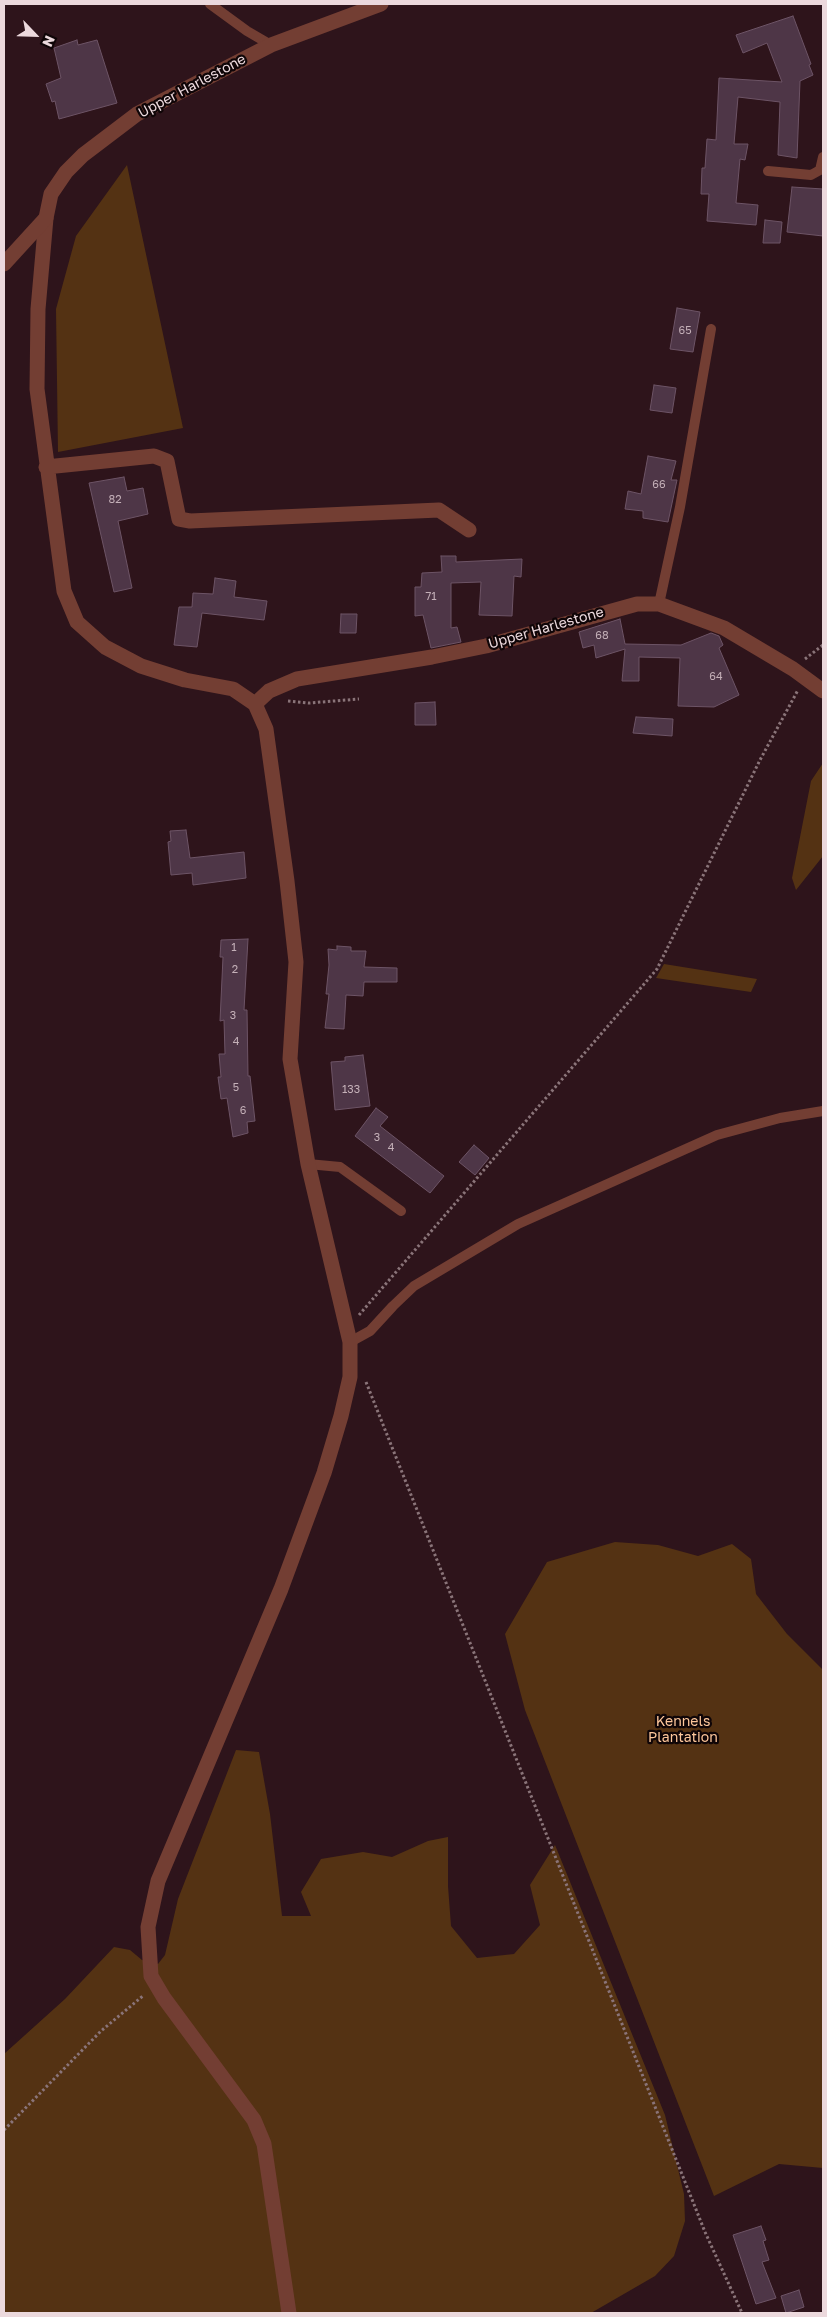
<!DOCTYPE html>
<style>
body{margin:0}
#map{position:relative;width:827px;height:2317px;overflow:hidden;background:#2e141b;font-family:"Golos Text",sans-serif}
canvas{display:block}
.frame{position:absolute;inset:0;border:5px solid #ecd9dd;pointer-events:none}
.north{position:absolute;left:10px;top:10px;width:50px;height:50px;-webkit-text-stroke:4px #0f0507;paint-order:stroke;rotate:114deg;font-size:14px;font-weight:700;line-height:20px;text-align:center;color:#ecd9dd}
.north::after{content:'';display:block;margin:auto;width:18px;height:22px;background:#ecd9dd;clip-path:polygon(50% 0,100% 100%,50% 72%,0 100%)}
</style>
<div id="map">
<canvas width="827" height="2317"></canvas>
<div class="frame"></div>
<div class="north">N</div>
</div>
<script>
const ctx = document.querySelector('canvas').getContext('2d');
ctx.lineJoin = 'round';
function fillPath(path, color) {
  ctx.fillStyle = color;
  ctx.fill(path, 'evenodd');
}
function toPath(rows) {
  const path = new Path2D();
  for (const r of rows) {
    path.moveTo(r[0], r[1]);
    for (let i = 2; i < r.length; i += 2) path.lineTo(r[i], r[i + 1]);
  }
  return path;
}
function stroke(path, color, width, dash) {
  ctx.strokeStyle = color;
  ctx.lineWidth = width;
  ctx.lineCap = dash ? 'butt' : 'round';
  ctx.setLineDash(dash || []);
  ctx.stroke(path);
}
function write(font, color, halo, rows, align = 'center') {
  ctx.font = font + ' "Golos Text",sans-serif';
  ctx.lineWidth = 4.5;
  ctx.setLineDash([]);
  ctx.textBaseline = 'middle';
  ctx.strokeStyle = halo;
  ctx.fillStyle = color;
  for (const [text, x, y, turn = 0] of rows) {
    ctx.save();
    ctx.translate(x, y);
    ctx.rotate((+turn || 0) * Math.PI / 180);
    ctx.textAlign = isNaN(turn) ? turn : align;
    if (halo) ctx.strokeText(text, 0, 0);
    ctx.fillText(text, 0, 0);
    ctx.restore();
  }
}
fillPath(toPath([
 [127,165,183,428,58,452,56,309,76,236],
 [823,763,823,856,796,890,792,878,811,781],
 [664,964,757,979,751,992,656,978],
 [615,1542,658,1545,698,1556,732,1544,751,1559,756,1594,787,1634,823,1670,823,2168,779,2164,714,2196,525,1710,505,1634,547,1562],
 [236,1750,259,1752,270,1814,282,1916,311,1916,301,1892,321,1859,363,1852,392,1857,428,1841,448,1837,448,1886,451,1926,477,1958,514,1954,540,1925,530,1885,555,1845,665,2115,684,2194,685,2221,674,2256,655,2276,591,2313,4,2313,4,2054,65,1999,114,1947,130,1950,142,1960,158,1964,165,1955,178,1899]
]), '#543213');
const building = toPath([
 [793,16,811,64,809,65,813,75,800,81,797,158,778,155,780,102,738,97,734,144,748,144,745,160,740,159,736,203,758,205,756,225,707,221,709,194,701,194,702,168,705,168,707,139,716,140,719,78,782,82,767,43,743,53,736,35,793,16],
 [77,40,78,45,97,40,117,103,59,119,55,101,52,102,46,84,61,78,54,48,77,40],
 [792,187,823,189,823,236,787,232,792,187],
 [765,220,782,222,780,243,763,243,765,220],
 [677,308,700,312,693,352,670,349,677,308],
 [654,385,676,388,672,413,650,410,654,385],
 [648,456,676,461,671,480,677,480,668,522,643,518,643,511,625,509,628,491,641,494,648,456],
 [124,477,127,491,143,488,148,514,118,521,132,588,114,592,89,483,124,477],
 [441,556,456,556,456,562,522,559,521,577,514,576,512,616,479,615,481,582,451,583,451,628,457,627,461,642,431,648,423,615,415,616,415,587,421,587,422,573,442,572,441,556],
 [215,578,236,581,234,597,267,601,264,620,202,613,197,647,174,645,179,607,192,607,193,593,213,594,215,578],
 [341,614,357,614,356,633,340,633,341,614],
 [620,619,625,644,681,645,711,633,719,636,723,645,719,648,739,695,714,707,678,706,680,658,639,657,639,681,622,681,625,649,596,658,594,645,583,648,579,632,620,619],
 [435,702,436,725,415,725,415,703,435,702],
 [636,717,673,719,672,736,633,733,636,717],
 [186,830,190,858,244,852,246,878,193,885,192,873,171,875,168,842,171,841,170,831,186,830],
 [248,939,244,1010,247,1010,248,1076,250,1076,255,1121,247,1122,248,1133,233,1137,227,1098,221,1099,218,1077,221,1077,219,1054,225,1054,224,1020,220,1021,223,957,220,957,221,940,248,939],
 [337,946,351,947,351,951,366,951,364,967,397,968,397,982,364,982,363,996,346,995,344,1029,325,1028,329,994,326,994,329,965,328,949,337,950,337,946],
 [363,1055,370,1106,335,1110,331,1062,345,1061,345,1057,363,1055],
 [376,1108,388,1117,380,1126,444,1176,430,1193,355,1136,376,1108],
 [474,1145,489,1158,475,1175,459,1162,474,1145],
 [761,2226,766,2240,763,2241,769,2260,762,2262,776,2298,756,2304,733,2235,761,2226],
 [799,2290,804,2307,786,2313,781,2296,799,2290]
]);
fillPath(building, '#4e3647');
stroke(building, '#6d5466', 1);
stroke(toPath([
 [805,659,823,645],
 [288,701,309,703,359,699],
 [359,1315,657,969,760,760,798,690],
 [366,1382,705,2232,742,2313],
 [4,2130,101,2031,144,1995]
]), '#8a7479', 3, [2.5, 2.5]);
stroke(toPath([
 [210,4,247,31,271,45],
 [768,171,811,175,820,170,823,157],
 [659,604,680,507,711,329],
 [308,1164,340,1167,401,1211],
 [350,1342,370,1331,393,1306,414,1286,518,1224,717,1135,780,1118,823,1111]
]), '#733e33', 10);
stroke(toPath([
 [46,218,38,309,37,389,64,591,77,622,105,647,141,666,185,680,233,689,255,704,266,729,287,881,296,962,290,1059,308,1164,350,1342,350,1377,341,1416,324,1473,281,1589,158,1881,148,1927,151,1976,164,1998,254,2120,264,2144,289,2313],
 [46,467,154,456,167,461,179,519,190,521,439,510,469,530],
 [255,704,269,691,297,679,432,657,486,646,637,604,659,604,724,628,793,669,823,691]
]), '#733e33', 15);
stroke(toPath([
 [4,264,46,218,51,194,66,172,83,155,137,114,271,45,381,4]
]), '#733e33', 15);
write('11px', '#c4b0b8', null, [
 ["65",685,331],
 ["66",659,485],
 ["82",115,500],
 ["71",431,597],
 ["68",602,636],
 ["64",716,677],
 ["1",234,948],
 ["2",235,970],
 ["3",233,1016],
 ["4",236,1042],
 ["5",236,1088],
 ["133",351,1090],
 ["6",243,1111],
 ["3",377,1138],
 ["4",391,1148]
]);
write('14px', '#ecd9dd', '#0f0507', [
 ["Upper Harlestone",192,86,-28],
 ["Upper Harlestone",546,628,-16]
]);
write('14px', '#fec79b', '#0f0507', [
 ["Kennels",683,1722],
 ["Plantation",683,1738]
]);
</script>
